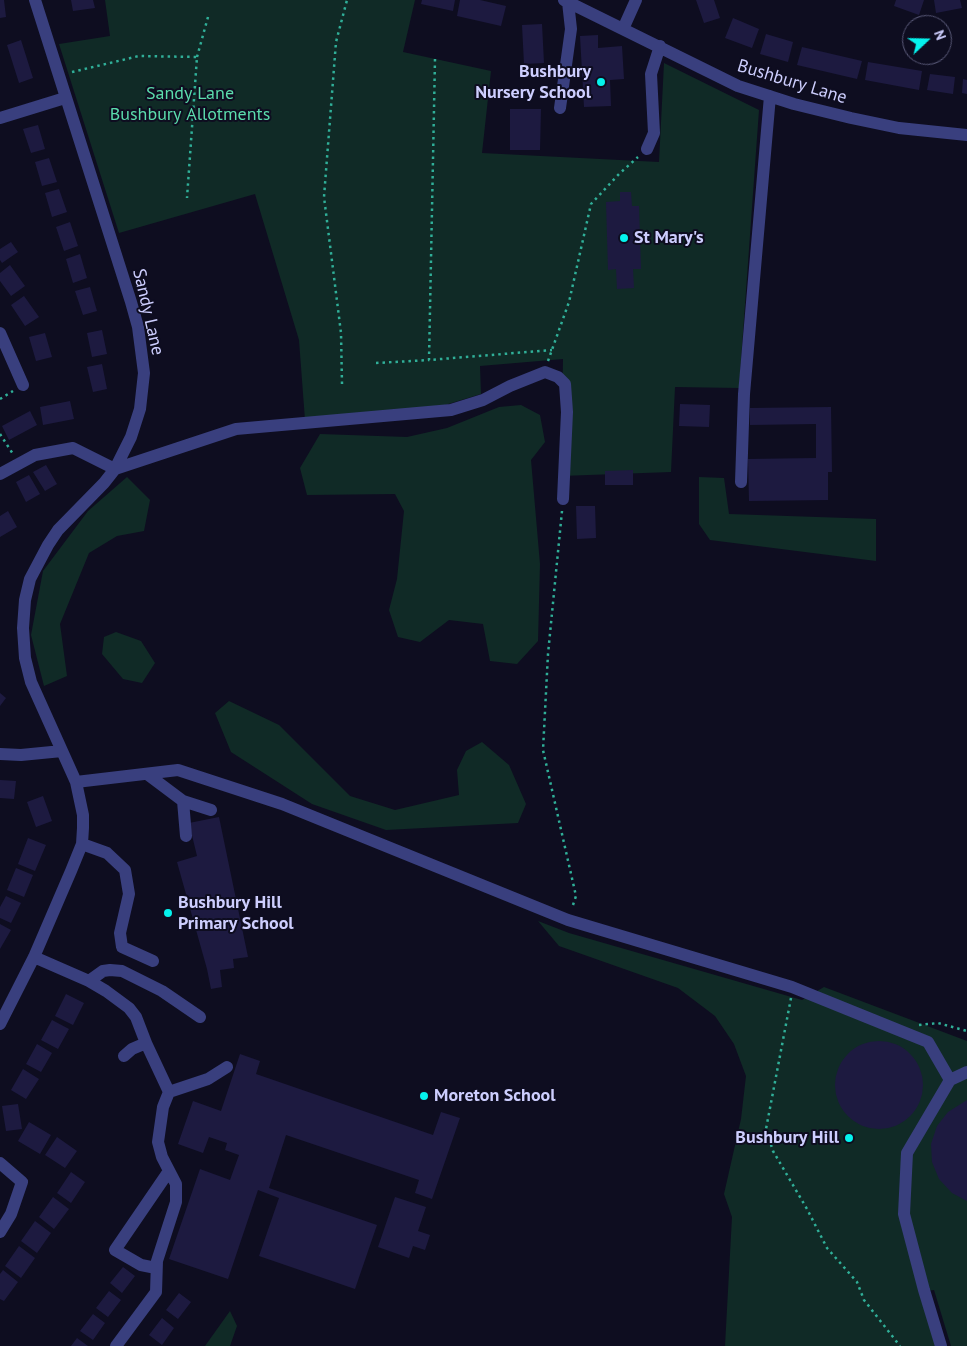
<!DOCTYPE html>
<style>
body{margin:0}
#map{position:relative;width:967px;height:1346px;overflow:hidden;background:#0e0d20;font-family:"PT Sans",sans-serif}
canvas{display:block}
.north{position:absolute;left:902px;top:15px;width:50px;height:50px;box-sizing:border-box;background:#0e0d20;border:1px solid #5a5a79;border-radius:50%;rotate:69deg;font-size:14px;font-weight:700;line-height:20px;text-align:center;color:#cdcefe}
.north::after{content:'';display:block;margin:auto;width:18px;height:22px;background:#05f2ed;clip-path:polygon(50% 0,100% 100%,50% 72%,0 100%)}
</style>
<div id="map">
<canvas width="967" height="1346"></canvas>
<div class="north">N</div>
</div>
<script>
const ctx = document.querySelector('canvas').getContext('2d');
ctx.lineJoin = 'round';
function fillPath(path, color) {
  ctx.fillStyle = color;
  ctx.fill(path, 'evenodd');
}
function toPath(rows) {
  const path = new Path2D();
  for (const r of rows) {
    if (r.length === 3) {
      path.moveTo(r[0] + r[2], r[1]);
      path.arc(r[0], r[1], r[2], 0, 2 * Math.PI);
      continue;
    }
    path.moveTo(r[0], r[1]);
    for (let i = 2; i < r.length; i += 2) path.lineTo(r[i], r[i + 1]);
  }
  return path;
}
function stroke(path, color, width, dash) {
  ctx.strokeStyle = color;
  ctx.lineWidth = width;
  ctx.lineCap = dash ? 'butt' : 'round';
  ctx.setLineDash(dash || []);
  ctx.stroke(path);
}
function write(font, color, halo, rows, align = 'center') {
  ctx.font = font + ' "PT Sans",sans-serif';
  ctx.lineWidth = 4;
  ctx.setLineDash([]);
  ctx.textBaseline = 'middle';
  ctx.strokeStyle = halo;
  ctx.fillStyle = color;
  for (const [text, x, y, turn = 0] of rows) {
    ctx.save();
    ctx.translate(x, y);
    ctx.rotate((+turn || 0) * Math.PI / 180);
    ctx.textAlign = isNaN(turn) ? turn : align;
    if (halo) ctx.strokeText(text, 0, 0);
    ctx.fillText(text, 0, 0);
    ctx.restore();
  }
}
fillPath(toPath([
 [105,0,415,0,403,52,491,71,482,153,659,162,664,63,759,110,739,388,675,387,671,472,561,476,563,359,480,366,481,394,445,405,305,420,299,340,255,194,119,233,59,44,110,36],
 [521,405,540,415,545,442,531,460,540,564,538,641,517,664,490,661,483,624,449,620,420,642,398,637,389,610,397,579,404,511,395,494,307,495,300,468,320,434,407,437,447,428,499,407],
 [127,477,150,500,144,531,117,536,89,553,60,624,67,676,44,686,31,635,43,571,88,511],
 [699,477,724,478,729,514,876,519,876,561,710,540,699,524],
 [116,632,141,641,155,663,142,683,123,679,102,654,104,637],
 [229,701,279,725,350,796,395,810,459,795,457,770,466,751,482,742,509,765,526,804,518,823,386,830,312,804,231,752,215,713],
 [538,921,569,933,802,1000,824,987,967,1041,967,1346,951,1346,934,1290,919,1292,936,1346,725,1346,732,1217,724,1194,741,1119,746,1076,734,1044,715,1016,678,988,559,946],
 [230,1311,237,1326,230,1346,205,1346]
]), '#102a26');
fillPath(toPath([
 [0,0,4,0,6,17,0,18],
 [71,0,93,0,95,8,73,11],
 [422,0,455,0,453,11,421,4],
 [460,0,480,0,506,6,501,26,457,16],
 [696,0,714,0,720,18,704,23],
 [896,0,924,0,919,15,894,6],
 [934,0,960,0,962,8,936,13],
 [733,18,759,29,752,48,725,38],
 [542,24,544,63,524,64,522,25],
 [766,34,793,42,788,62,760,54],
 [598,35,598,48,622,46,624,79,610,80,611,106,584,107,580,36],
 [21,40,33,78,19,83,7,45],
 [802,47,862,61,857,79,797,65],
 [868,62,922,71,919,90,865,80],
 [930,74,955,77,953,94,927,90],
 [963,79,967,80,967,94,962,93],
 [510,109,541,109,540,150,510,150],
 [38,125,45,149,31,153,23,129],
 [49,158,57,182,42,186,35,162],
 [59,189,67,212,52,217,45,193],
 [620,192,631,192,632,206,639,206,641,269,633,269,634,288,617,289,616,269,608,270,606,202,620,201],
 [70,222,78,246,64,251,56,227],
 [11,242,18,252,2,263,0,260,0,249],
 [80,254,87,278,73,283,66,259],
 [10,265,25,286,11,296,0,281,0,273],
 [90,287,97,311,83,315,75,291],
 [24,296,39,317,25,326,11,305],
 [102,330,107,354,92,357,87,333],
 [45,333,52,357,36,361,29,337],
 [102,364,107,389,93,392,87,367],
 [70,401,74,419,43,425,40,407],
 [680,404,710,405,709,427,679,426],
 [831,407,832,472,828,472,828,500,749,501,748,459,816,458,816,424,750,425,750,408],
 [30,411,37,425,9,440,2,426],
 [46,465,57,484,45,491,33,472],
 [633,470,633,485,605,485,605,471],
 [29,475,40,494,26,502,16,482],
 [576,506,595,506,596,538,577,539],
 [8,511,17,527,0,537,0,516],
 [0,693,6,698,0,706],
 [0,780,16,781,14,799,0,798],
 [43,796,52,821,36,827,27,802],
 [219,817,248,957,233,959,234,968,220,970,222,987,211,989,207,969,177,862,197,856,189,823],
 [28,838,46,845,35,871,18,864],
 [16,868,33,875,24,897,7,890],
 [6,896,21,903,11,923,0,918,0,907],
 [0,924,11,930,0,949],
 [66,994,84,1003,73,1025,55,1016],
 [52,1020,69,1029,58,1049,41,1040],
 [879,1085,44],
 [37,1044,52,1053,41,1072,26,1064],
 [240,1054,260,1061,256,1074,433,1135,441,1112,460,1118,432,1199,415,1193,419,1180,286,1135,269,1188,377,1225,355,1289,259,1256,279,1198,258,1190,228,1279,169,1259,200,1169,230,1180,239,1155,225,1150,227,1143,209,1137,203,1153,178,1144,193,1101,221,1111],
 [23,1069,39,1079,26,1099,11,1090],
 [967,1100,967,1201,952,1193,939,1179,932,1162,931,1144,937,1126,948,1112],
 [18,1104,22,1129,6,1131,2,1106],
 [29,1122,51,1135,40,1154,18,1141],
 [57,1137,77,1151,65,1168,45,1155],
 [71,1172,85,1182,71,1203,57,1193],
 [53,1197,69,1209,54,1229,39,1217],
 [395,1197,426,1207,418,1231,430,1235,425,1250,413,1246,409,1258,378,1247],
 [35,1221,51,1233,37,1253,21,1241],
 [19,1246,35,1258,21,1278,5,1266],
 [123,1267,135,1276,122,1293,110,1283],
 [3,1270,18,1282,4,1301,0,1299,0,1274],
 [109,1291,121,1300,108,1317,96,1308],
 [179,1293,191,1302,178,1319,166,1310],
 [93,1314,105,1323,93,1340,80,1331],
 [162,1318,174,1328,162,1345,149,1335],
 [77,1338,88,1346,71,1346]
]), '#1d1a40');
stroke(toPath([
 [197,57,208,17],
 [435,59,429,360,552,350],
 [72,72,139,56,197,57,187,198],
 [548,361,569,302,591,204,619,174,638,157],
 [376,363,429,360],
 [342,384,341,333,324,197,336,42,347,0],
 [0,399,13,391],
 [0,434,13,454],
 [562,511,548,654,543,750,576,896,572,908],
 [791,998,766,1129,773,1151,807,1209,827,1248,857,1282,864,1300,900,1346],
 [919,1025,938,1023,967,1031]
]), '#30af98', 2.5, [2.5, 4]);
stroke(toPath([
 [564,0,738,86,794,104,851,118,899,128,967,135],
 [623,29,636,0],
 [560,108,571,29,568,2],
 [0,118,65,98],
 [647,149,654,133,651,74,660,46],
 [0,333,23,385],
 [0,474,35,455,73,448,115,469,236,429,451,410,483,400,510,386,545,372,558,377,565,384,567,412,563,499],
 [741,482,744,394,770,96],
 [0,754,21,755,62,751],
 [147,774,183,801,211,810],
 [76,782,178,770,282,804,568,920,792,987,928,1042,950,1080],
 [183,801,186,836],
 [82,844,107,853,125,870,129,894,120,933,122,947,153,961],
 [34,957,89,981,103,971,110,970,122,971,162,991,200,1017],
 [89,981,106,991,129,1008,136,1017,146,1043],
 [0,1024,34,957,71,871,82,844,83,828,83,815,76,782,31,682,25,658,23,628,25,600,30,579,48,545,58,530,104,483,115,469,131,437,140,409,144,373,138,327,131,302,35,0],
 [124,1056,132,1049,146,1043,169,1092],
 [0,1163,22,1182,11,1214,0,1232],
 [156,1268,141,1265,115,1250,169,1171],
 [116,1346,156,1292,157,1261,176,1202,176,1184,162,1157,158,1142,163,1107,169,1092,208,1079,227,1067],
 [941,1346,924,1290,904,1214,907,1153,950,1080,967,1072]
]), '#393f7e', 12);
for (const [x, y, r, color] of [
 [601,82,5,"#05f2ed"],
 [624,238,5,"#05f2ed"],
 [168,913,5,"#05f2ed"],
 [424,1096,5,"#05f2ed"],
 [849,1138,5,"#05f2ed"]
]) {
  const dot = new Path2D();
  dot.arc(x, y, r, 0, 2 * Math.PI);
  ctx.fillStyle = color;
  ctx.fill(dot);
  stroke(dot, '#0e0d20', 2);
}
write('bold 18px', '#cdcefe', '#0e0d20', [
 ["Bushbury",591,72,"right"],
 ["Nursery School",591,93,"right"],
 ["St Mary's",634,238],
 ["Bushbury Hill",178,903],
 ["Primary School",178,924],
 ["Moreton School",434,1096],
 ["Bushbury Hill",839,1138,"right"]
], 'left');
write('18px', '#cdcefe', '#0e0d20', [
 ["Bushbury Lane",792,82,17],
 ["Sandy Lane",148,312,77]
]);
write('18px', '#5bdcac', '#0e0d20', [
 ["Sandy Lane",190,94],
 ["Bushbury Allotments",190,115]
]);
</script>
